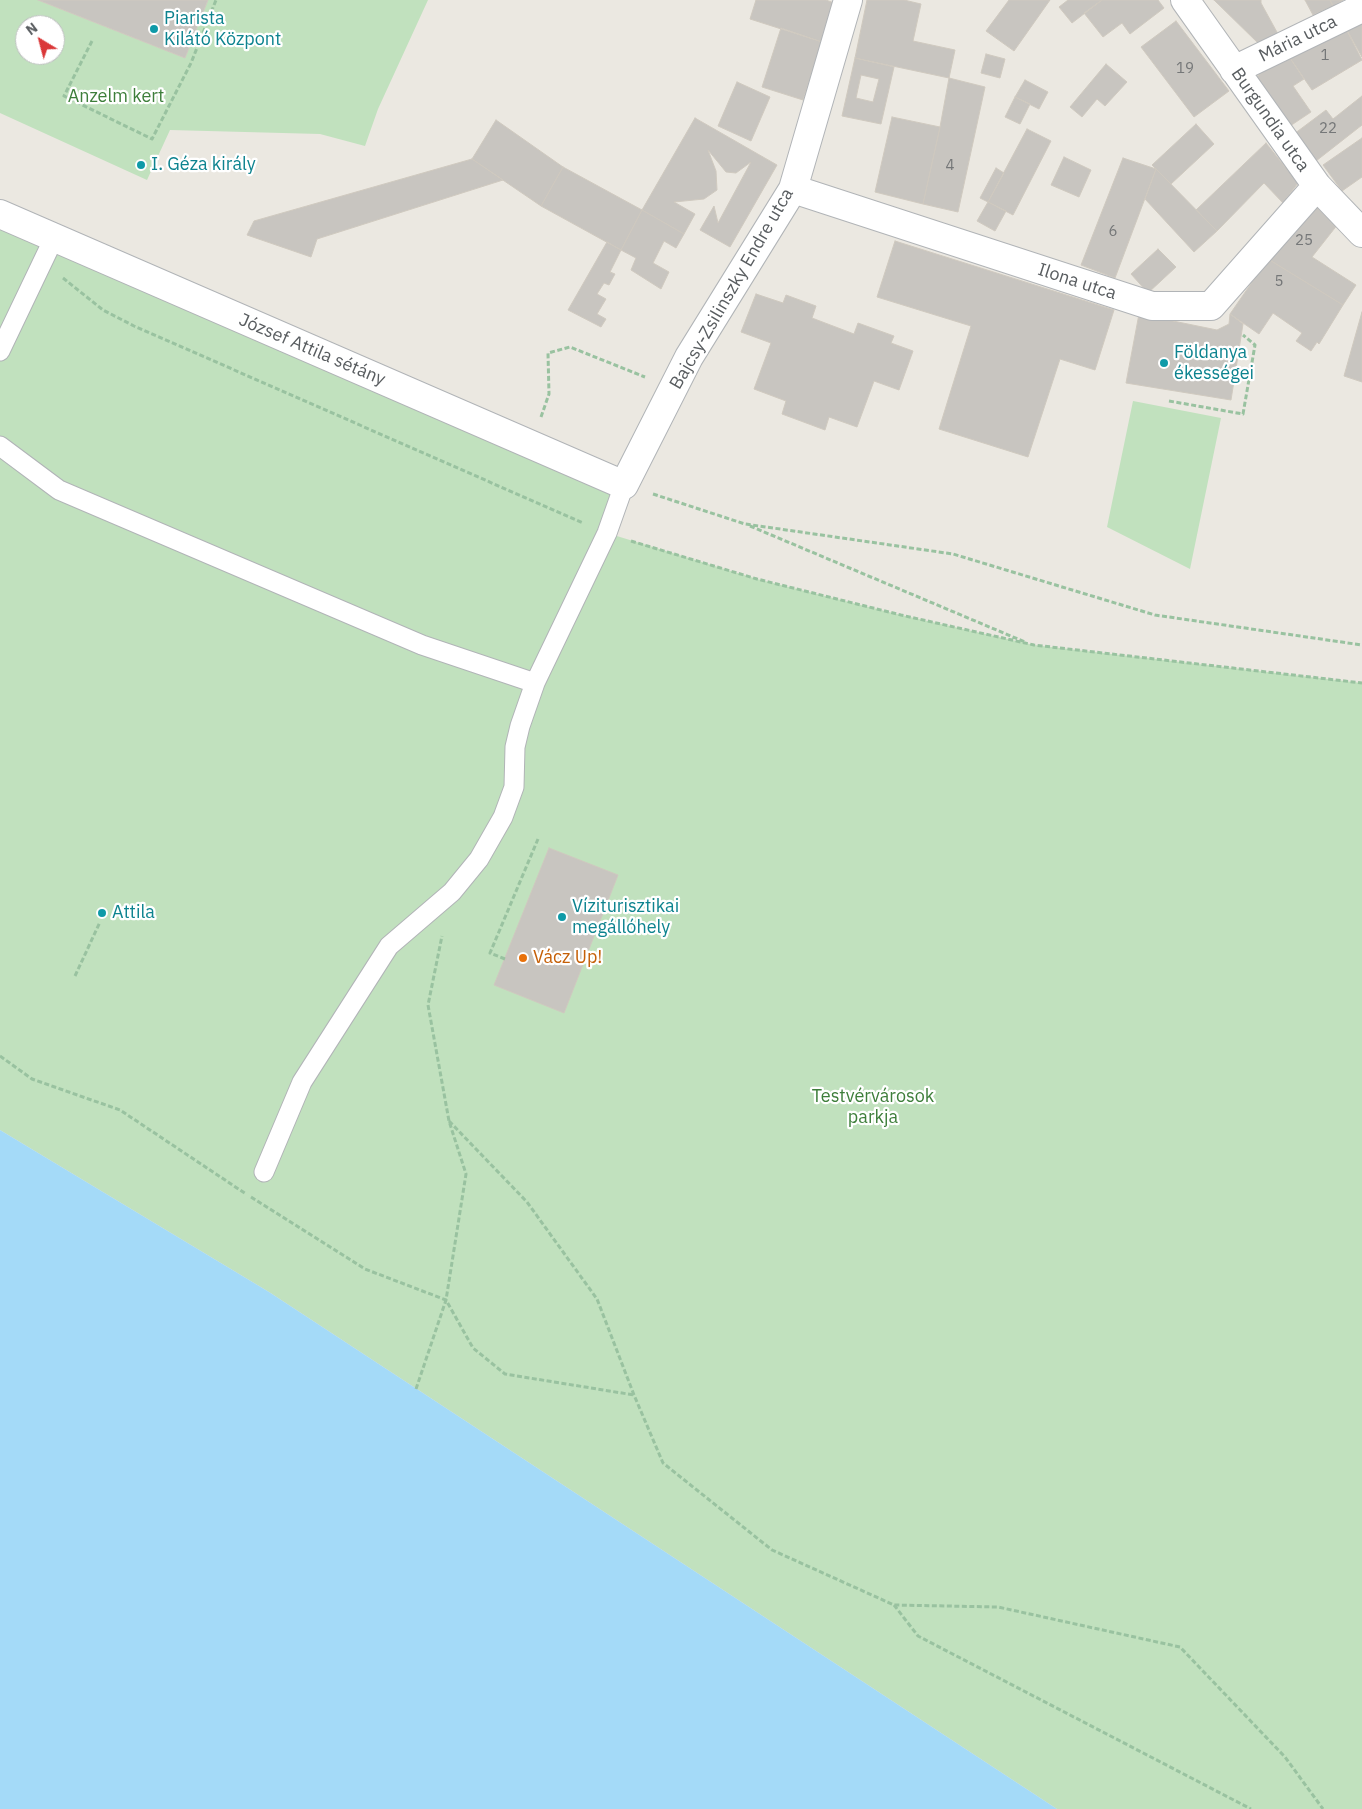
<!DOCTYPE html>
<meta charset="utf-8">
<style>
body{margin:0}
#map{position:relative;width:1362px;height:1809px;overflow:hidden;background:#ebe8e1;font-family:"IBM Plex Sans",sans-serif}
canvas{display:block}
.north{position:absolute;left:15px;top:15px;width:50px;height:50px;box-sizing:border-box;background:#fff;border:1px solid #bdbebf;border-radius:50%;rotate:323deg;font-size:14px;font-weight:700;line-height:20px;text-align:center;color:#595d60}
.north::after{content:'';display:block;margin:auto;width:18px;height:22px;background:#da3738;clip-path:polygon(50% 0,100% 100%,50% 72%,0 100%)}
</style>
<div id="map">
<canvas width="1362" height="1809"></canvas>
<div class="north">N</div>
</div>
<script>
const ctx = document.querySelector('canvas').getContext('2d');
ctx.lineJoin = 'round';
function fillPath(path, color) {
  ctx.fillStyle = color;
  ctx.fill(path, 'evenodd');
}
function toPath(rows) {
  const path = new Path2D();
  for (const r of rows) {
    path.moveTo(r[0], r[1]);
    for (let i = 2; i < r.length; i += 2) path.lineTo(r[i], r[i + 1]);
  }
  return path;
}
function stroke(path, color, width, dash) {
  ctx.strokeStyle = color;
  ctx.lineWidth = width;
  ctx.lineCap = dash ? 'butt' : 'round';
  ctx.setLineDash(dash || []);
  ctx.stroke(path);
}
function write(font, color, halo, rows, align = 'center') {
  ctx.font = font + ' "IBM Plex Sans",sans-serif';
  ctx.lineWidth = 4.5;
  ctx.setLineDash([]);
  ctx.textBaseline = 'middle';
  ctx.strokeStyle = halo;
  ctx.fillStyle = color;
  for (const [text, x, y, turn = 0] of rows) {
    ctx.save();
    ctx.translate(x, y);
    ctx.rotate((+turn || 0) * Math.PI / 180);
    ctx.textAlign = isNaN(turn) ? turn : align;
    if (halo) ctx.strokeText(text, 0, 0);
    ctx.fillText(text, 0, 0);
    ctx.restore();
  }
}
fillPath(toPath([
 [0,0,38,0,185,58,208,0,428,0,378,109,365,146,320,134,170,130,147,180,0,113],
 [25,25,55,25,55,55,25,55],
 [0,214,624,485,607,533,757,579,901,615,1034,645,1362,683,1362,1809,1057,1809,269,1292,0,1130],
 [1133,401,1221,418,1190,569,1107,527]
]), '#c1e1be');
fillPath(toPath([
 [0,1130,269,1292,1057,1809,0,1809]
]), '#a4daf8');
const building = toPath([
 [38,0,208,0,185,58,38,0],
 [756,0,826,0,834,3,822,42,750,19,756,0],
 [867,0,904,0,921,4,913,41,955,50,949,78,855,58,867,0],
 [1009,0,1050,0,1014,51,986,31,1009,0],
 [1068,0,1102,0,1072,23,1059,7,1068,0],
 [1102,0,1158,0,1164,8,1130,34,1122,23,1103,37,1084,13,1102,0],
 [1214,0,1261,0,1261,3,1278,34,1260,45,1214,0],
 [1305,0,1330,0,1333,6,1313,15,1305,0],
 [1330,0,1343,0,1333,6,1330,0],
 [1362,15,1362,57,1343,23,1362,15],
 [1176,21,1229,91,1194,117,1141,47,1176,21],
 [1343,23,1362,60,1312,90,1288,55,1343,23],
 [781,28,822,42,803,100,762,87,781,28],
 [986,54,1005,59,1000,78,981,73,986,54],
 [1288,55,1304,79,1293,86,1311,112,1287,128,1253,79,1288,55],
 [855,58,894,67,881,124,842,116,855,58],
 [861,75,879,79,873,102,856,98,861,75],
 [1106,64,1127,82,1105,106,1097,99,1082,117,1070,107,1106,64],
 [949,78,985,87,958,212,923,204,940,127,949,78],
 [1025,80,1048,92,1039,109,1015,97,1025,80],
 [737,82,770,97,751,141,718,126,737,82],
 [1362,96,1362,125,1316,161,1294,134,1326,110,1333,119,1362,96],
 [1015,97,1030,104,1020,124,1005,117,1015,97],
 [892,117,940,127,923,204,875,192,892,117],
 [695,118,777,165,730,247,700,230,714,206,718,223,751,162,736,173,726,172,708,150,716,171,717,190,704,199,674,202,695,214,684,234,642,210,695,118],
 [496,120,563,167,541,206,472,159,496,120],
 [1196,124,1214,144,1171,184,1152,165,1196,124],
 [1027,129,1051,141,1013,215,988,202,1027,129],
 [1362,138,1362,177,1342,191,1323,165,1362,138],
 [1266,143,1298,183,1283,203,1264,183,1217,231,1196,210,1266,143],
 [1064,157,1091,170,1079,197,1051,185,1064,157],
 [1123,158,1156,169,1115,278,1081,265,1123,158],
 [472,159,503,180,317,239,311,257,247,235,254,221,472,159],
 [563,167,642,210,621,250,541,206,563,167],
 [996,168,1004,173,988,202,980,198,996,168],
 [1156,169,1217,231,1194,252,1145,199,1156,169],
 [988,202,1006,211,995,231,977,221,988,202],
 [1313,203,1338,224,1312,257,1356,285,1343,305,1268,259,1313,203],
 [642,210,684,234,676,248,664,241,653,263,669,272,661,289,631,270,636,258,621,250,642,210],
 [895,241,1114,310,1095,370,1060,359,1028,457,939,429,971,326,877,297,895,241],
 [607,242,621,250,610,272,615,274,609,285,604,283,597,294,606,299,597,314,606,319,601,327,568,310,607,242],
 [1158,249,1176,267,1148,293,1131,274,1158,249],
 [1268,259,1343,305,1319,344,1317,342,1311,351,1296,341,1302,333,1273,313,1259,334,1230,314,1268,259],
 [756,294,783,303,786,295,816,306,812,318,854,334,858,323,894,336,891,343,913,351,899,390,874,381,857,427,829,417,825,430,782,414,786,401,754,389,771,343,741,332,756,294],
 [1362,312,1362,382,1344,376,1362,312],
 [1139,314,1217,330,1229,324,1230,314,1243,324,1231,400,1126,383,1139,314],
 [549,848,618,875,564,1013,494,985,549,848]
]);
fillPath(building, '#c8c5c0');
stroke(building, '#cfc9bf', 1);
const service = toPath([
 [0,351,54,238],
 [0,446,59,490,422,645,535,683,607,533,624,485],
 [264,1172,302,1082,389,946,452,892,479,859,503,817,514,787,515,747,520,726,535,683]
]);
const minor = toPath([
 [1185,0,1317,186,1362,233],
 [1234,70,1362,8],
 [793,189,1152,306,1211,306,1317,186],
 [0,214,624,485,689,357,793,189,848,0]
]);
stroke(service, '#b1b4b7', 21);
stroke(minor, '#b1b4b7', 30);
stroke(toPath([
 [92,41,64,96,152,139,191,63,216,0],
 [63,278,103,310,134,326,583,523],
 [1169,401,1243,414,1255,345,1243,335],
 [541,417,549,394,548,353,570,347,645,377],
 [653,494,745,524,953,554,1155,615,1362,645],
 [750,526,1025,642],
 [631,541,757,579,901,615,1034,645,1362,683],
 [505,959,490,953,538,839],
 [75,976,100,922],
 [0,1056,32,1079,120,1110,246,1194],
 [449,1121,527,1202,597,1299,634,1395,663,1463,772,1550,894,1605,998,1607,1180,1647,1285,1757,1323,1809],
 [251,1197,365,1269,446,1300,473,1348,505,1374,634,1395],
 [416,1389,446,1300,466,1174,449,1121,428,1005,442,936],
 [894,1605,918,1636,1251,1809]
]), '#99c2a0', 3, [5, 2.5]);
stroke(service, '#fff', 19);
stroke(minor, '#fff', 28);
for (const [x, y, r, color] of [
 [154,29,5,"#0f9aa8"],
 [141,165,5,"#0f9aa8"],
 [1164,363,5,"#0f9aa8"],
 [102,913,5,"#0f9aa8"],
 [562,917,5,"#0f9aa8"],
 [523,958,5,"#e8710a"]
]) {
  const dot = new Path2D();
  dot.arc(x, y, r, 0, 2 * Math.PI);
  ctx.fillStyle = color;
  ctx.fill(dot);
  stroke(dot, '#fff', 2);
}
write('15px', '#757778', null, [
 ["1",1325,56],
 ["19",1185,69],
 ["22",1328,129],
 ["4",950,166],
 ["6",1113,232],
 ["25",1304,241],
 ["5",1279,282]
]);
write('18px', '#0d838f', '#fff', [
 ["Piarista",164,19],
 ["Kilátó Központ",164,40],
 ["I. Géza király",151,165],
 ["Földanya",1174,353],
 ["ékességei",1174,374],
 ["Víziturisztikai",572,907],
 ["megállóhely",572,928],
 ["Attila",112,913]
], 'left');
write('18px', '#595d60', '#fff', [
 ["Mária utca",1298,39,-26],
 ["Burgundia utca",1270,120,55],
 ["Ilona utca",1077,282,18],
 ["Bajcsy-Zsilinszky Endre utca",732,289,-60],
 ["József Attila sétány",312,350,23]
]);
write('18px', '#3d7e3a', '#fff', [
 ["Anzelm kert",116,97],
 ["Testvérvárosok",873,1097],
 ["parkja",873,1118]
]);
write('18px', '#c56008', '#fff', [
 ["Vácz Up!",533,958]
], 'left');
</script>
